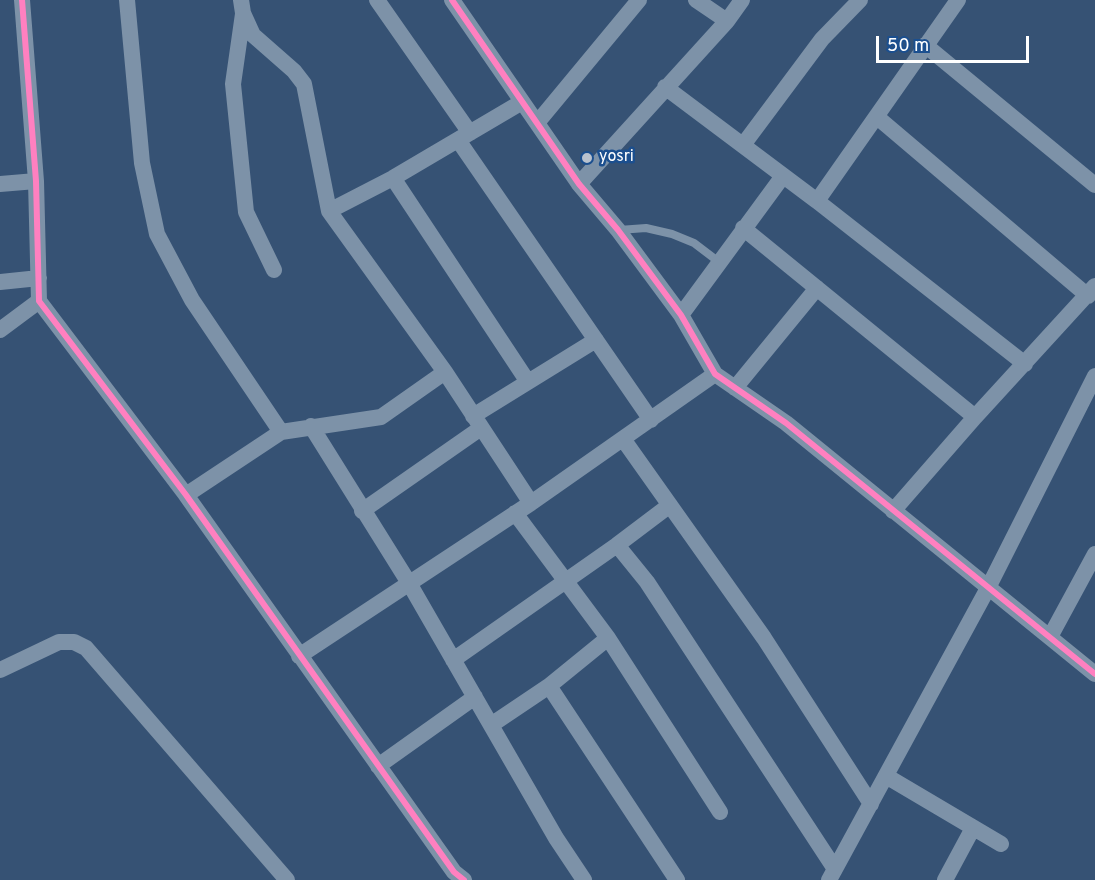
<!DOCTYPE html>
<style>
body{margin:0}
#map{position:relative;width:1095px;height:880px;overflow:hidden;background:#365274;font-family:Overpass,sans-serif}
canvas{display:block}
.scale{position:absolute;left:876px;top:36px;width:153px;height:27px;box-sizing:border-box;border:3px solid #fff;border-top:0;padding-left:8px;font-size:18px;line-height:21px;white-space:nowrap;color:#fff;-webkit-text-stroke:4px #1b4f8f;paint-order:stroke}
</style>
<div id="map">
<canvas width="1095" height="880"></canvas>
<div class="scale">50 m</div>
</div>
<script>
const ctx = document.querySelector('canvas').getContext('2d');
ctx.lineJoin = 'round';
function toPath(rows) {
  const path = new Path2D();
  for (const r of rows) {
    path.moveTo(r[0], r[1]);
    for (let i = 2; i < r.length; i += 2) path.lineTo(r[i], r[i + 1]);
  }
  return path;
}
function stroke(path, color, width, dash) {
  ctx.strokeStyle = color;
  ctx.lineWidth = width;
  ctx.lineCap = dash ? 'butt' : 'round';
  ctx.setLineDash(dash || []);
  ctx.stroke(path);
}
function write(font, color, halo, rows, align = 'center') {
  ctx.font = font + ' Overpass,sans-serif';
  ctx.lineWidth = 5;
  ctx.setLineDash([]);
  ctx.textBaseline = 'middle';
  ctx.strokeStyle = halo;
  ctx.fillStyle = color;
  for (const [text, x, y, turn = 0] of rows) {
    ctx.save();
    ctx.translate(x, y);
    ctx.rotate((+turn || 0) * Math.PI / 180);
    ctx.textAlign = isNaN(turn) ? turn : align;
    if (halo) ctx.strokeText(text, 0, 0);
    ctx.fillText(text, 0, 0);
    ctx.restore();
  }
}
stroke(toPath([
 [619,230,646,228,672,234,694,243,719,262]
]), '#7d92a8', 8);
stroke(toPath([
 [22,0,36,181,39,301,186,495,454,872,464,880],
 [127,0,142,163,157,234,192,300,281,432],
 [241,0,243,13,253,35,294,71,304,84,329,211,445,372,531,503],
 [377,0,470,133],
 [452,0,579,184,618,230,681,315,715,374,786,423,1095,674],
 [696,0,727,21],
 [958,0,817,201,1025,364],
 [243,14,233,84,246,212,274,270],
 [925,45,1095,185],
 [665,87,817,201],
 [877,117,1088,296],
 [537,123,639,0],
 [458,140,651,420],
 [743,145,822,39,860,0],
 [393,178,528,382,596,340],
 [0,184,36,181],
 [579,184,727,21,742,0],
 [329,211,393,178,522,102],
 [743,228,975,417],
 [0,282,39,278],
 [681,315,783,176],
 [0,330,39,301],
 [735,388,817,288],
 [473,416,528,382],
 [311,426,409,583,556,838,584,880],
 [623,439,764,638,871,804],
 [186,495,281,432,381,417,445,372],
 [670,505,617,545,647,582,835,869],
 [362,511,481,428],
 [893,511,975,417,1095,286],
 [515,513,608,638,720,812],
 [1050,637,1095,554],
 [608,638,549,686,677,880],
 [299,656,531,503,715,374],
 [453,660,617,545],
 [0,670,59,642,74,642,86,648,287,880],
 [491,725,549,686],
 [378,766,475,697],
 [886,776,1001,844],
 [829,880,988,588,1095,376],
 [945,880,973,828]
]), '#7d92a8', 16);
stroke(toPath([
 [22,0,36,181,39,301,186,495,454,872,464,880],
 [452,0,579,184,618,230,681,315,715,374,786,423,1095,674]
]), '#ff80c0', 6);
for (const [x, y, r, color] of [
 [587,158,6,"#b9c2ce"]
]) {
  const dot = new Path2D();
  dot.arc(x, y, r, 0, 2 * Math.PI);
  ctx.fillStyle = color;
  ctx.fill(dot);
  stroke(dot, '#1b4f8f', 2);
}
write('16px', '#fff', '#1b4f8f', [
 ["yosri",599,158]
], 'left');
</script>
